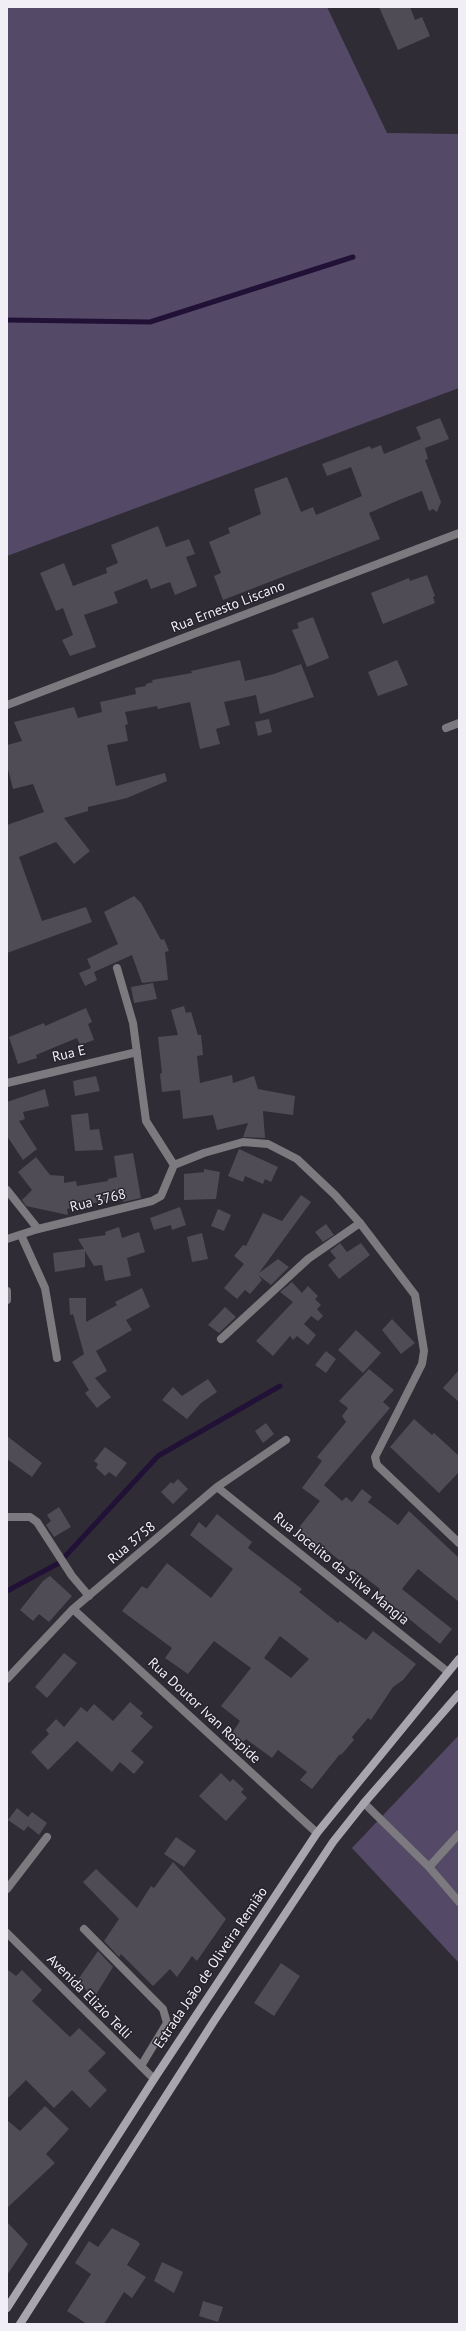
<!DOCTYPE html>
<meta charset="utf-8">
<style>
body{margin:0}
#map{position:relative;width:466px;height:2331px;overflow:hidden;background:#2f2c35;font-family:"PT Sans",sans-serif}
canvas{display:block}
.frame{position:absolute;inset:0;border:8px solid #f1eff5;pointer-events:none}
</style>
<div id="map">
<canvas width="466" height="2331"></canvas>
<div class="frame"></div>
</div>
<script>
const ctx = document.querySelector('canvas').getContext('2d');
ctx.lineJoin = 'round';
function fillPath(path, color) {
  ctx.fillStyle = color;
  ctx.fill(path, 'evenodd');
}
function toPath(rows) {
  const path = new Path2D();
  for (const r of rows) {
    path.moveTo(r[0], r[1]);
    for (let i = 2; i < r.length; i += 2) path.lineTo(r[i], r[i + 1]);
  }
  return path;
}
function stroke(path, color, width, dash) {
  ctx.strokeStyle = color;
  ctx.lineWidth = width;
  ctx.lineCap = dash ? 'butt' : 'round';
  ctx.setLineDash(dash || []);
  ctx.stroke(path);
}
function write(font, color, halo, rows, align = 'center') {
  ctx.font = font + ' "PT Sans",sans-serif';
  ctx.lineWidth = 3;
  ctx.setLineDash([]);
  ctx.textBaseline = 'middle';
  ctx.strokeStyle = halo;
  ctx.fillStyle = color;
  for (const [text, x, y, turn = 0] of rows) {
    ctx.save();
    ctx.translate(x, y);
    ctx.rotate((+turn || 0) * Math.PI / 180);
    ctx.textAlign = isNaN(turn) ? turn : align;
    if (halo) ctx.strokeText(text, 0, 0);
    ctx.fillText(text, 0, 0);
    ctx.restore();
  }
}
fillPath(toPath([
 [7,7,327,7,387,133,459,134,459,388,7,556],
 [459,1735,459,1963,352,1848]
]), '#544a67');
stroke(toPath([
 [7,320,150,322,353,257],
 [7,1591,59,1563,158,1456,280,1386]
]), '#221137', 5);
fillPath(toPath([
 [379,7,410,7,415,20,422,17,430,36,398,50],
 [440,418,449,439,425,448,428,459,425,460,441,502,437,512,433,509,429,511,422,491,399,500,369,513,380,539,223,600,214,576,221,573,209,542,230,533,228,528,261,514,254,489,287,477,301,512,313,507,316,515,362,496,351,467,327,476,322,464,370,446,371,449,381,445,384,454,421,439,416,427],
 [158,526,166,547,189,539,195,554,186,557,197,586,175,595,170,582,151,589,147,579,114,592,118,603,84,615,96,647,70,656,62,640,73,635,63,608,56,611,40,573,64,563,73,586,107,573,106,568,118,563,111,545],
 [427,575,435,596,433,597,435,603,383,624,371,593,409,578,410,581],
 [313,617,329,658,307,667,292,630,299,628,297,623],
 [240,660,245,681,274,674,301,664,314,697,260,714,256,695,224,702,230,725,216,729,220,744,200,749,190,702,158,709,157,706,125,712,128,724,125,725,128,741,107,745,116,786,165,773,167,781,127,798,88,807,88,811,64,818,90,851,74,864,56,842,19,857,42,921,86,907,92,922,7,953,7,825,44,812,33,784,13,789,7,765,7,745,22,741,14,722,74,707,78,718,102,712,100,702,136,694,135,688,146,686,146,684,153,682,152,680,192,673,191,671],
 [397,660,408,685,378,696,368,672],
 [269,719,272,732,258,736,255,722],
 [134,896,141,903,161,940,164,939,169,951,165,952,168,980,142,983,132,955,94,972,97,980,85,986,79,973,91,968,87,959,118,944,104,912],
 [153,983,157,999,134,1003,131,987],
 [184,1006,186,1013,191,1012,198,1035,201,1035,203,1055,197,1056,200,1083,232,1075,233,1083,254,1076,258,1089,295,1096,293,1115,263,1111,265,1138,243,1137,248,1123,217,1130,213,1115,183,1119,180,1090,162,1092,160,1074,162,1073,158,1037,178,1035,171,1010],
 [86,1008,92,1022,88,1024,94,1040,80,1045,77,1038,36,1055,37,1058,18,1064,9,1037,44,1023,45,1026],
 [96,1076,100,1091,75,1096,73,1081],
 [45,1089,49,1106,23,1112,25,1119,19,1121,37,1149,23,1160,7,1136,7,1102],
 [88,1113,90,1130,99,1129,103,1150,75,1151,71,1115],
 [239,1149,278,1167,271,1182,265,1179,263,1184,245,1176,243,1182,228,1176],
 [133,1153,141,1198,123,1202,122,1198,89,1204,67,1209,68,1215,26,1206,22,1200,32,1190,18,1172,36,1157,50,1175,64,1176,64,1183,76,1181,77,1186,108,1181,108,1179,117,1177,114,1156],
 [204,1169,220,1172,216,1199,184,1200,184,1174,204,1172],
 [301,1195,311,1202,259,1273,278,1259,289,1267,271,1285,258,1275,262,1280,250,1294,245,1290,237,1299,224,1288,244,1264,234,1256,243,1245,246,1246,263,1213,282,1221],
 [180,1207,186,1225,172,1230,171,1225,154,1230,150,1218],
 [218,1209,231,1215,224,1231,211,1226],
 [326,1224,334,1235,323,1242,315,1232],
 [119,1227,122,1238,139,1232,145,1252,127,1258,131,1276,105,1281,102,1265,94,1266,85,1251,85,1267,55,1272,53,1253,84,1249,78,1239,106,1235,105,1232],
 [202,1233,208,1259,192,1262,187,1237],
 [340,1243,347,1252,361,1243,370,1255,339,1279,328,1265,336,1258,330,1251],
 [292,1282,302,1293,308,1286,318,1296,315,1299,321,1305,317,1309,323,1316,318,1321,311,1316,304,1324,316,1335,308,1345,297,1336,293,1340,290,1336,273,1356,256,1341,293,1302,280,1292],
 [142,1288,150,1307,126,1320,132,1330,96,1351,107,1371,95,1378,111,1397,97,1408,85,1393,89,1390,72,1362,84,1354,73,1314,70,1315,69,1298,86,1298,86,1322,117,1305,115,1302],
 [225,1307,236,1317,219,1333,208,1325],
 [392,1319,415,1343,401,1354,382,1330],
 [356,1330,381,1353,363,1373,338,1350],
 [326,1351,336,1359,326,1373,315,1365],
 [369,1369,394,1390,383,1402,390,1408,324,1485,342,1501,346,1497,352,1502,362,1489,372,1497,368,1502,398,1525,409,1511,459,1558,459,1602,418,1569,402,1589,452,1629,440,1644,377,1593,380,1589,354,1569,353,1571,328,1551,323,1557,313,1549,316,1545,297,1530,320,1501,302,1488,322,1461,317,1457,346,1422,342,1416,348,1408,339,1401],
 [459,1370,459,1402,443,1388],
 [208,1379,217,1392,201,1403,187,1419,162,1400,173,1387,182,1396],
 [414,1419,432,1435,434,1433,459,1456,459,1472,439,1493,390,1447],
 [266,1423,274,1434,263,1443,255,1431],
 [7,1436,42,1463,32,1477,7,1459],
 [105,1447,127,1463,116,1477,109,1472,105,1476,96,1468,98,1464,94,1461],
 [178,1479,188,1489,173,1504,161,1492,171,1482,173,1484],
 [59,1507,71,1527,54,1537,46,1525,51,1521,47,1515],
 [217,1514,252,1542,248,1548,302,1589,299,1592,338,1623,340,1621,366,1640,373,1631,416,1664,403,1680,393,1687,371,1720,368,1718,352,1737,354,1740,341,1755,340,1754,312,1789,300,1780,307,1772,278,1750,272,1758,246,1739,241,1744,231,1735,240,1721,221,1706,251,1668,214,1641,188,1674,165,1658,172,1648,122,1611,142,1586,147,1589,167,1563,211,1598,233,1569,190,1535,199,1522,206,1528],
 [280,1636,309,1659,291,1678,264,1658],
 [50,1576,72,1596,49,1622,39,1614,33,1621,20,1610,43,1581],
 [64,1653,77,1663,47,1698,35,1687],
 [130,1702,143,1713,140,1716,153,1727,131,1751,144,1762,134,1774,120,1762,112,1772,77,1741,48,1770,31,1752,49,1734,46,1730,56,1719,64,1727,81,1707,87,1712,94,1704,113,1721],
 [221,1773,230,1782,233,1779,244,1789,241,1792,247,1798,226,1821,199,1796],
 [17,1808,28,1817,32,1812,47,1823,39,1835,28,1826,24,1831,8,1820],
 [176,1837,196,1851,184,1867,164,1854],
 [173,1862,226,1919,197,1961,192,1956,177,1977,170,1969,153,1986,121,1954,119,1957,104,1941,119,1919,83,1882,96,1869,137,1908,151,1886,154,1888],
 [98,1951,113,1967,94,1998,77,1981],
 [281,1963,300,1976,274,2016,254,2003],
 [7,1969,16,1976,22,1970,42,1990,32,2001,70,2037,79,2028,106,2053,88,2071,107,2090,90,2108,72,2090,54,2108,26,2080,7,2099],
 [45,2106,69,2129,46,2154,55,2163,7,2208,7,2120,20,2131],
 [7,2222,28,2244,7,2275],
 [112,2228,137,2241,140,2244,127,2265,146,2277,132,2298,124,2292,104,2324,87,2324,67,2311,91,2274,75,2263,89,2241,98,2247],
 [162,2262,183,2272,174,2293,154,2281],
 [203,2301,223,2307,218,2322,199,2316]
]), '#4f4c55');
stroke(toPath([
 [446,728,459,723],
 [7,1083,137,1052],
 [7,1190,38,1229],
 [21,1235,45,1288,57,1358],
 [7,1291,7,1300],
 [221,1339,308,1259,360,1223],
 [364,1803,429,1867,459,1902],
 [429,1867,459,1834],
 [84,1929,163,2009,167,2023,141,2066]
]), '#7c7a7f', 8);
stroke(toPath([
 [7,705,459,533],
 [117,968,133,1023,146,1121,174,1165,204,1153,243,1142,268,1144,297,1159,335,1195,360,1223,415,1295,424,1351,422,1364,375,1457,377,1465,459,1543],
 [7,1239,38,1229,152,1201,161,1196,174,1165],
 [217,1487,448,1672],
 [7,1517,30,1517,37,1522,72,1576,89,1596],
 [73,1609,317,1833],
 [7,1679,73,1609,217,1487,286,1440],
 [7,1889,47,1837],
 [7,1933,154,2079]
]), '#7c7a7f', 8);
stroke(toPath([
 [7,2308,154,2079,317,1833,459,1659],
 [20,2324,214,2021,333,1842,364,1803,459,1694]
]), '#a8a5ad', 8);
write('14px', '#f1eff5', '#26232b', [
 ["Rua Ernesto Liscano",228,607,-21],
 ["Rua E",69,1054,-13],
 ["Rua 3768",98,1201,-14],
 ["Rua 3758",132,1543,-40],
 ["Rua Jocelito da Silva Mangia",341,1569,39],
 ["Rua Doutor Ivan Rospide",204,1711,43],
 ["Estrada João de Oliveira Remião",211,1968,-56],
 ["Avenida Elizio Telli",89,1997,45]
]);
</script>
